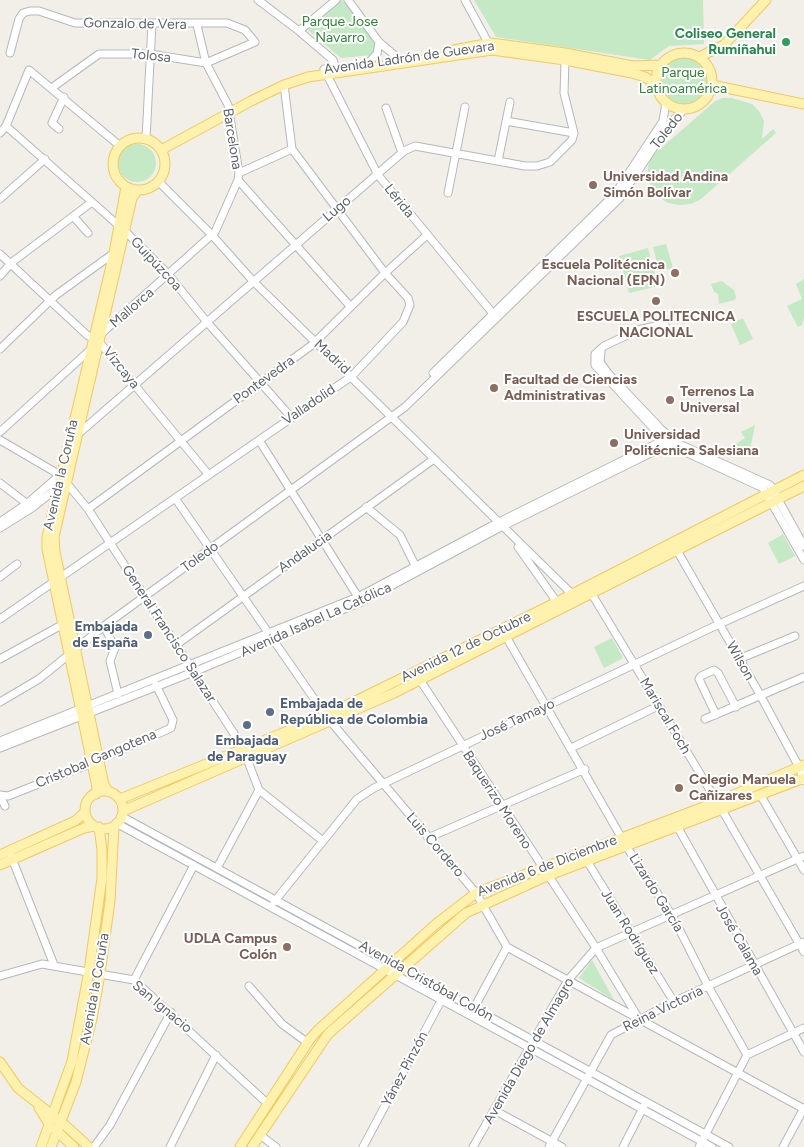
<!DOCTYPE html>
<meta charset="utf-8">
<style>
body{margin:0}
canvas{display:block;background:#f1efe8}
</style>
<canvas width="804" height="1147"></canvas>
<script>
const ctx = document.querySelector('canvas').getContext('2d');
ctx.lineJoin = 'round';
function fillPath(path, color) {
  ctx.fillStyle = color;
  ctx.fill(path, 'evenodd');
}
function toPath(rows) {
  const path = new Path2D();
  for (const r of rows) {
    if (r.length === 3) {
      path.moveTo(r[0] + r[2], r[1]);
      path.arc(r[0], r[1], r[2], 0, 2 * Math.PI);
      continue;
    }
    path.moveTo(r[0], r[1]);
    for (let i = 2; i < r.length; i += 2) path.lineTo(r[i], r[i + 1]);
  }
  return path;
}
function stroke(path, color, width, dash) {
  ctx.strokeStyle = color;
  ctx.lineWidth = width;
  ctx.lineCap = dash ? 'butt' : 'round';
  ctx.setLineDash(dash || []);
  ctx.stroke(path);
}
function write(font, color, halo, rows, align = 'center') {
  ctx.font = font + ' Figtree,sans-serif';
  ctx.lineWidth = 4;
  ctx.setLineDash([]);
  ctx.textBaseline = 'middle';
  ctx.strokeStyle = halo;
  ctx.fillStyle = color;
  for (const [text, x, y, turn = 0] of rows) {
    ctx.save();
    ctx.translate(x, y);
    ctx.rotate((+turn || 0) * Math.PI / 180);
    ctx.textAlign = isNaN(turn) ? turn : align;
    if (halo) ctx.strokeText(text, 0, 0);
    ctx.fillText(text, 0, 0);
    ctx.restore();
  }
}
fillPath(toPath([
 [339,0,342,0,375,39,376,43,373,55,341,58,308,30],
 [474,0,703,0,704,44,669,46,650,60,496,37],
 [683,81,25],
 [722,98,732,98,752,104,759,111,764,121,762,139,773,129,776,133,701,199,691,204,679,205,668,203,659,197,652,188,648,178,648,166,652,156,714,102],
 [137,163,19],
 [666,244,673,268,659,271,653,247],
 [648,248,658,286,629,293,619,256],
 [804,279,804,317,802,325,798,327,787,306,802,299,796,284],
 [722,281,734,290,736,297,735,300,719,304,718,294,714,292,711,284],
 [743,318,753,339,740,345,731,324],
 [755,425,749,455,734,445,745,438,741,432],
 [783,534,795,556,779,564,768,543],
 [612,638,623,658,604,668,594,647],
 [592,960,614,1000,579,978]
]), '#c5e8c5');
const minor = toPath([
 [258,0,299,31,333,60,337,71],
 [348,0,379,42,399,59],
 [465,0,491,48],
 [299,31,336,0],
 [10,53,19,19,23,13,30,11,39,11,75,23,227,23,245,30,255,42,206,63,150,54,99,54,53,87],
 [367,64,377,54,379,42],
 [324,69,378,175,495,316],
 [386,108,402,153],
 [506,121,574,133],
 [6,126,126,232,167,273,207,322,291,417],
 [59,129,52,123,64,97],
 [0,133,6,126,29,70,120,146],
 [146,139,152,23],
 [498,161,510,102],
 [239,173,292,149],
 [238,180,350,306],
 [158,181,212,235,253,281,575,597],
 [448,193,465,107],
 [0,199,45,159],
 [73,216,88,233],
 [0,254,87,335,100,343,208,474],
 [0,276,11,263,92,202],
 [665,324,638,330,604,346,595,354,595,365,668,444,763,488,804,560],
 [100,335,215,232,238,180,239,173,228,105,206,63,197,25],
 [0,349,56,295,114,253],
 [601,352,600,362,608,373,660,428,677,443,770,485,804,546],
 [433,373,615,194,663,121,666,102],
 [0,432,90,350],
 [78,434,404,151,415,146,525,166,537,166,550,162,572,140,574,133,564,93,565,60],
 [0,440,60,475,88,509,242,746,259,790,323,841],
 [259,440,360,600],
 [0,483,30,506],
 [175,498,326,716,476,893,507,947,804,1109],
 [366,507,400,535,417,569],
 [88,509,312,345,385,273,427,235],
 [0,522,28,503,60,475],
 [0,528,32,508,61,485],
 [518,547,559,605],
 [675,547,758,691,799,767,804,781],
 [0,577,17,564],
 [590,591,722,810,804,952],
 [0,619,352,376,403,322,410,305,408,298,385,273,292,149,284,85],
 [104,626,115,648,110,661,118,694],
 [504,633,628,849,673,917,708,986,747,1055],
 [176,645,434,459],
 [0,659,67,622],
 [739,659,795,636],
 [420,680,596,948,639,1019],
 [0,702,39,679,104,626,405,407,620,198,670,123,685,109],
 [716,715,699,679,701,676,714,670,718,673,736,707],
 [705,719,804,677],
 [0,741,358,597,497,523,670,437],
 [0,748,196,671,361,602,501,527,675,441],
 [571,748,658,706],
 [0,795,8,796,87,765,171,728,173,720,156,685],
 [0,796,5,806],
 [761,796,804,870],
 [121,816,729,1147],
 [116,823,712,1147],
 [677,826,804,1052],
 [428,838,585,769],
 [11,856,54,965],
 [587,861,674,1002],
 [217,868,259,790],
 [274,902,357,799,374,788,715,626,804,586],
 [0,976,42,964,134,980,268,1104],
 [134,980,194,865],
 [249,986,282,1024,308,1043],
 [474,1008,507,947],
 [494,1110,562,1147],
 [260,1135,276,1147],
 [94,1147,110,1125,171,1012],
 [170,1147,216,1055],
 [363,1147,443,997],
 [473,1147,568,980,596,948,804,856],
 [549,1147,611,1035,671,1003,804,942],
 [623,1147,645,1104],
 [699,1147,747,1055,804,1028],
 [783,1147,804,1108]
]);
const major = toPath([
 [448,51,491,43,565,53,633,66,660,65],
 [684,81,28],
 [699,57,724,45,766,0],
 [712,85,804,104],
 [139,164,26],
 [161,150,251,101,284,85,308,77,492,50,565,60,632,73,645,77,656,84],
 [108,791,104,785,55,552,54,537,132,198,138,190],
 [104,810,19],
 [96,794,97,787,47,549,47,537,114,253,126,187],
 [120,799,327,715,549,606,804,475],
 [123,811,394,693,804,486],
 [0,855,75,821,84,813],
 [0,865,84,828,94,826],
 [0,1062,18,1088,66,1126,89,1147],
 [39,1108,50,1125,74,1147],
 [41,1147,72,1061,89,971,102,878,102,850,99,827],
 [51,1147,76,1082,92,1019,100,974,110,901,114,826],
 [240,1147,310,1039,319,1029,437,923,476,893,717,802,804,765],
 [252,1147,328,1034,466,913,547,876,804,778]
]);
stroke(minor, '#b5b8bc', 9);
stroke(major, '#f2c960', 11);
stroke(minor, '#fff', 7);
stroke(major, '#fff2af', 9);
for (const [x, y, r, color] of [
 [786,42,5,"#2e9e5b"],
 [593,185,5,"#8d6e63"],
 [675,273,5,"#8d6e63"],
 [656,301,5,"#8d6e63"],
 [494,388,5,"#8d6e63"],
 [670,400,5,"#8d6e63"],
 [614,443,5,"#8d6e63"],
 [148,635,5,"#5c6f8a"],
 [270,712,5,"#5c6f8a"],
 [247,725,5,"#5c6f8a"],
 [679,788,5,"#8d6e63"],
 [287,947,5,"#8d6e63"]
]) {
  const dot = new Path2D();
  dot.arc(x, y, r, 0, 2 * Math.PI);
  ctx.fillStyle = color;
  ctx.fill(dot);
  stroke(dot, '#fff', 2);
}
write('14px', '#348238', '#fff', [
 ["Parque Jose",340,22],
 ["Navarro",340,38],
 ["Parque",683,73],
 ["Latinoamérica",683,89]
]);
write('14px', '#5f6368', '#fff', [
 ["Gonzalo de Vera",135,24,1],
 ["Tolosa",151,56,6],
 ["Avenida Ladrón de Guevara",409,58,-8],
 ["Toledo",667,131,-52],
 ["Barcelona",232,139,81],
 ["Lérida",399,201,51],
 ["Lugo",337,209,-40],
 ["Guipúzcoa",156,264,47],
 ["Mallorca",132,308,-41],
 ["Madrid",332,357,43],
 ["Vizcaya",121,368,51],
 ["Pontevedra",264,380,-36],
 ["Valladolid",309,405,-34],
 ["Avenida la Coruña",61,475,-77],
 ["Andalucia",305,552,-35],
 ["Toledo",200,557,-36],
 ["Avenida Isabel La Católica",316,620,-24],
 ["General Francisco Salazar",169,634,57],
 ["Avenida 12 de Octubre",466,647,-26],
 ["Wilson",740,661,60],
 ["Mariscal Foch",665,716,59],
 ["José Tamayo",517,720,-25],
 ["Cristobal Gangotena",96,759,-23],
 ["Baquerizo Moreno",497,800,57],
 ["Luis Cordero",435,845,49],
 ["Avenida 6 de Diciembre",547,866,-21],
 ["Lizardo García",656,893,58],
 ["Juan Rodríguez",630,932,58],
 ["José Calama",739,940,60],
 ["Avenida Cristóbal Colón",426,981,29],
 ["Avenida la Coruña",95,989,-80],
 ["San Ignacio",162,1007,40],
 ["Reina Victoria",663,1009,-26],
 ["Avenida Diego de Almagro",529,1051,-60],
 ["Yánez Pinzón",405,1069,-62]
]);
write('bold 14px', '#27864d', '#fff', [
 ["Coliseo General",776,34],
 ["Rumiñahui",776,50]
], 'right');
write('bold 14px', '#785e54', '#fff', [
 ["Universidad Andina",603,177],
 ["Simón Bolívar",603,193],
 ["Escuela Politécnica",665,265,"right"],
 ["Nacional (EPN)",665,281,"right"],
 ["ESCUELA POLITECNICA",656,317,"center"],
 ["NACIONAL",656,333,"center"],
 ["Facultad de Ciencias",504,380],
 ["Administrativas",504,396],
 ["Terrenos La",680,392],
 ["Universal",680,408],
 ["Universidad",624,435],
 ["Politécnica Salesiana",624,451],
 ["Colegio Manuela",689,780],
 ["Cañizares",689,796],
 ["UDLA Campus",277,939,"right"],
 ["Colón",277,955,"right"]
], 'left');
write('bold 14px', '#4e5e75', '#fff', [
 ["Embajada",138,627],
 ["de España",138,643],
 ["Embajada de",280,704,"left"],
 ["República de Colombia",280,720,"left"],
 ["Embajada",247,741,"center"],
 ["de Paraguay",247,757,"center"]
], 'right');
</script>
